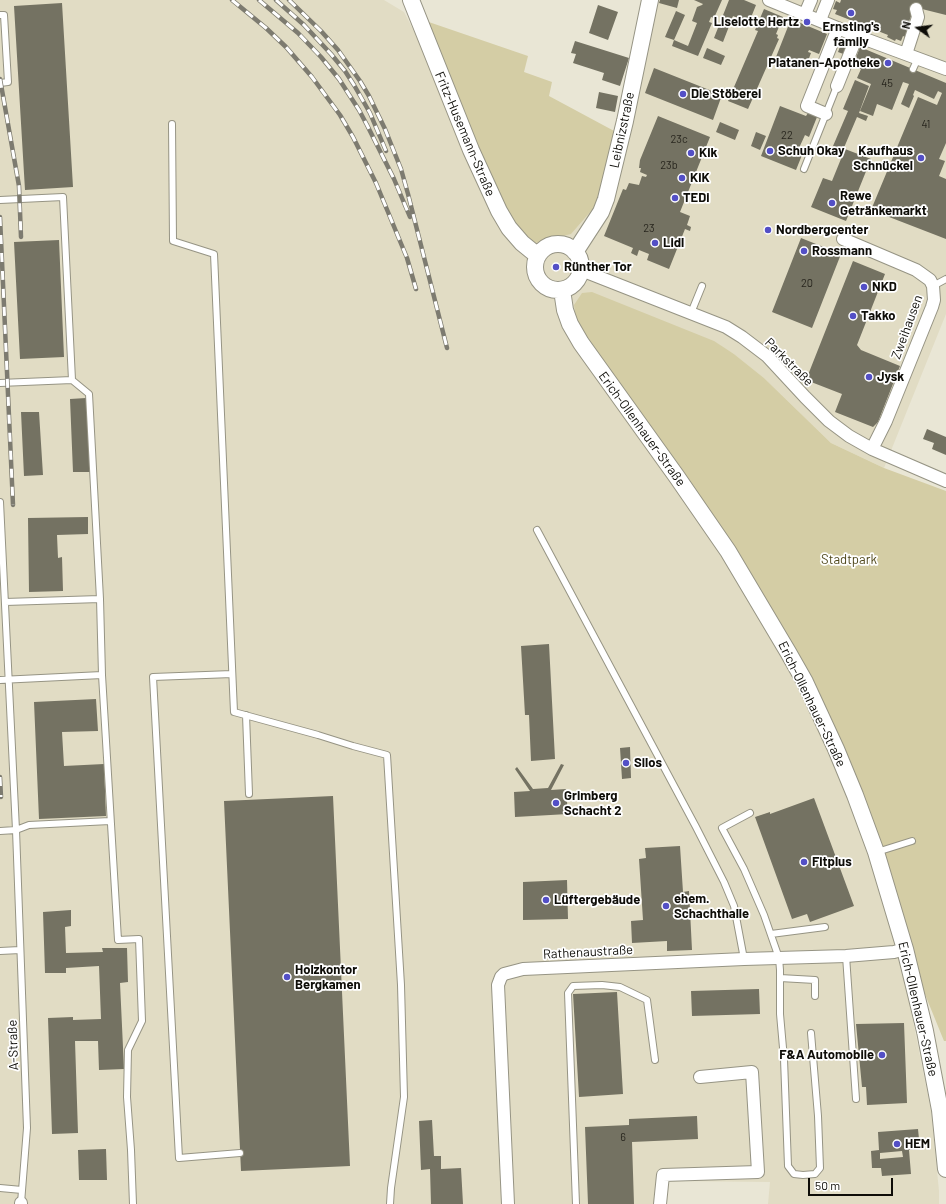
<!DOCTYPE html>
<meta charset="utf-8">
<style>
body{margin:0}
#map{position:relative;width:946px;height:1204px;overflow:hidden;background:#e9e6d5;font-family:Barlow,sans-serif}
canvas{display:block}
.north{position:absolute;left:898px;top:8px;width:40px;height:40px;-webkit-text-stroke:3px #fff;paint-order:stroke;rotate:284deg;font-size:11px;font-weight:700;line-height:16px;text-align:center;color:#0e0d08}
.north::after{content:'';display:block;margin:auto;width:14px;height:18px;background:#0e0d08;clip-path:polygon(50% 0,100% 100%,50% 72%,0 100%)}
.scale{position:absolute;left:808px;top:1178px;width:85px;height:18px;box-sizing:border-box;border:2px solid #0e0d08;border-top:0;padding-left:5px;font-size:12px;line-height:14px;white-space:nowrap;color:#0e0d08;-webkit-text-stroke:3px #fff;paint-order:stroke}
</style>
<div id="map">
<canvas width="946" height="1204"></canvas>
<div class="north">N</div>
<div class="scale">50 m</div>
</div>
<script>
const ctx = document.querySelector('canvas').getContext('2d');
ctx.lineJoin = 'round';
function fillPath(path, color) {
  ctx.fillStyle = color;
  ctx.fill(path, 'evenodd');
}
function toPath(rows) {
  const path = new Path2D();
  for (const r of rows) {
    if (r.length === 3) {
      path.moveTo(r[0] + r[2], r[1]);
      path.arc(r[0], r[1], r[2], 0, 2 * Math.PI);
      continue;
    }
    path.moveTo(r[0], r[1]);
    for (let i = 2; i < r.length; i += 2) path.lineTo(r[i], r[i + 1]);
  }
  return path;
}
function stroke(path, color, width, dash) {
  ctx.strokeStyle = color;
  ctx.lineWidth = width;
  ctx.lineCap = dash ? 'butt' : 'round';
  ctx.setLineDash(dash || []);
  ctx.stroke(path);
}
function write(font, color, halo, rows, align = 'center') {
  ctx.font = font + ' Barlow,sans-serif';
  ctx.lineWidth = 3.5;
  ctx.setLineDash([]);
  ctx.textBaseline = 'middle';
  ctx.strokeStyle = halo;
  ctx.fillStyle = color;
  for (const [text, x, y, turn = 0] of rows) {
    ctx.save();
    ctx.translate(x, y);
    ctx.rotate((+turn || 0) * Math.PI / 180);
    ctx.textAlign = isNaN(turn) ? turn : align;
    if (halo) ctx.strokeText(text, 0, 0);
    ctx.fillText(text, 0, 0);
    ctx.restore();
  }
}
fillPath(toPath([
 [0,0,384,0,404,12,519,232,616,132,643,0,946,0,946,314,884,468,831,443,764,378,734,354,714,342,685,331,678,476,837,747,901,961,931,1111,939,1191,939,1204,768,1204,770,1182,666,1181,664,1204,0,1204]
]), '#e1dcc4');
fillPath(toPath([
 [420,19,528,56,524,72,552,82,549,96,616,132,597,204,571,234,535,243,519,232,476,151],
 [592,292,714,341,734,354,764,378,831,443,884,468,946,491,946,1041,944,1041,911,960,806,683,582,339,576,319,574,305,582,293]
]), '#d4cda5');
fillPath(toPath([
 [660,0,679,0,677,8,659,3],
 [694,0,722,0,714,18,711,17,709,22,712,23,698,56,672,46,674,40,688,46,697,23,692,21,697,7,702,5,703,4],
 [729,0,744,0,756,5,748,25,741,22,742,20,733,16,723,42,714,38],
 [841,0,946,0,946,15,918,8,913,11,907,27,908,28,905,37,903,36,901,41,896,39,895,41,887,37,888,35,835,14,837,10,833,9,836,1,840,3],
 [62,3,73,187,25,190,14,6],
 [598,5,618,12,608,40,589,33],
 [764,9,783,17,776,34,778,35,777,38,779,39,748,109,728,101,758,31,755,30],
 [676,11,685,15,674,40,665,37],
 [791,19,827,34,819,54,809,50,808,52,811,53,805,69,776,57],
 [575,41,629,58,620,86,602,80,604,73,573,63,576,54,571,53],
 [841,44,849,47,846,55,838,52],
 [860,47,946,83,946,143,939,159,945,161,939,176,946,179,946,239,871,210,918,97,937,105,942,93,938,91,934,99,915,90,913,95,914,96,909,108,901,104,909,84,903,82,892,110,877,104,873,116,860,111,871,84,857,78,861,69,853,66],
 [707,48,725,56,721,65,703,58],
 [654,68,722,95,713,120,645,93],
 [855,80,869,86,859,113,868,116,866,121,857,117,843,150,833,146,848,111,843,109],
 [599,92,618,96,615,112,596,108],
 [780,106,806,116,808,113,817,117,809,137,805,135,799,148,804,150,796,170,761,156],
 [658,116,710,137,680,212,690,216,687,225,691,227,690,231,685,229,669,269,647,260,649,254,639,250,637,256,631,253,633,248,604,236,623,189,626,190,629,183,639,185,642,176,646,177,647,175,640,172,641,168,639,168,640,160],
 [720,122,739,130,735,140,716,132],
 [756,132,766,136,760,150,751,146],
 [845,149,871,159,846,221,811,207,823,178,832,181],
 [801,238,841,254,812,328,772,312],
 [59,240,64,357,20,359,14,242],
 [853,261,885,274,857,345,861,350,900,366,878,422,873,427,835,412,842,394,806,380],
 [86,398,90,472,73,472,70,399],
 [21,412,39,412,43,475,24,476],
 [927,429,946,437,946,455,932,449,934,443,923,439],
 [88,517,88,534,57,535,58,558,62,557,63,591,29,592,28,518],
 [549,644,555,759,531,761,529,715,525,715,521,646],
 [96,699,98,731,62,732,64,766,104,764,106,816,39,819,34,702],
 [630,747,631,778,622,779,620,748],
 [561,764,564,765,551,790,566,789,568,814,515,817,514,792,530,791,515,769,517,767,533,789,548,788],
 [333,796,350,1166,241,1171,224,801],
 [814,798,854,906,810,922,807,914,792,919,755,817,770,812,770,814],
 [680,846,683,892,689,891,692,950,667,951,667,941,632,943,631,921,643,920,639,859,646,858,645,848],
 [567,880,568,919,523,920,523,882],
 [71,910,71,926,65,927,66,953,103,952,102,948,127,948,128,982,120,983,124,1069,99,1070,98,1041,75,1041,78,1133,52,1134,48,1018,73,1017,73,1020,101,1019,99,966,66,968,66,973,45,973,43,912],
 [759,989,760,1014,692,1016,691,991],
 [617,992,623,1094,579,1097,573,994],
 [904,1023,907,1103,867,1105,866,1087,862,1087,856,1024],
 [697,1116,698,1139,632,1142,634,1204,588,1204,585,1127,629,1125,629,1119],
 [432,1120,434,1156,441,1156,441,1169,461,1168,463,1204,431,1204,430,1169,421,1170,419,1121],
 [918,1129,920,1149,909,1150,911,1174,882,1176,881,1168,872,1168,871,1151,879,1150,878,1132],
 [902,1151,903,1157,880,1159,880,1153],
 [106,1149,107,1180,79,1180,78,1150]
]), '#747262');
const lane = toPath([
 [0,15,4,15,8,82,0,83],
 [913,69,918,58],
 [172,124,173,241,214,254,234,712,318,735,353,746,387,755,401,985,404,1097,391,1188,390,1204],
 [804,169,835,91],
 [0,200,63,197,72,380,89,394,100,599,102,675,118,940,139,939,142,1021,128,1050,127,1097,131,1150,133,1204],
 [933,286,946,279],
 [691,313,702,286],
 [0,383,72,380],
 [0,502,16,830,27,1128,21,1203],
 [537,530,696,827,724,882,734,906,744,959],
 [5,602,100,599],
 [232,674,153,677,179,1158,240,1153],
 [0,680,102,675],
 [246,715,249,794],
 [750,813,722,828,744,869,764,915,779,958,780,970,780,1014,784,1059,788,1166,794,1174,803,1175,815,1174,820,1168,818,1116,811,1033],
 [0,831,16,830,29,825,110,821],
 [877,852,912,841],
 [771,934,825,927],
 [0,951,20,950],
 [846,956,856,1099],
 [780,978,815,980,815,996],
 [0,1188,22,1190],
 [576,1204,568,993,573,986,602,985,620,987,647,1000,655,1060]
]);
const street = toPath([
 [769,0,857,36,946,69],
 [805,14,811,0],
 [820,20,828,0],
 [906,54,918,17,916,9],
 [837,86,857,36],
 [826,114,807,106,838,28],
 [843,239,916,270,930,280,933,286,934,300,932,307,886,421,872,449],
 [581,270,726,327,742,337,767,356,805,397,829,421,849,436,872,449,946,481],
 [21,1204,21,1203],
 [508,1204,498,985,501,977,504,974,523,969,744,959,846,956,894,952,905,949],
 [660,1204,663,1175,758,1172,752,1072,700,1077]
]);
const secondary = toPath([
 [411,0,471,150,499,211,509,228,522,243,538,256],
 [558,267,23],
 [575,252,601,212,606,199,625,121,650,0],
 [562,290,565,310,570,324,581,343,677,477,728,551,788,652,805,682,836,749,855,795,876,852,905,949,925,1031,940,1110,946,1169]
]);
stroke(lane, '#969484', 8);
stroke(street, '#969484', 14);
stroke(secondary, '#969484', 18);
stroke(lane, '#fff', 6);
stroke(street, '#fff', 12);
stroke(secondary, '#fff', 16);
const rail = toPath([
 [232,0,266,28,286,47,312,77,340,115,353,137,376,183,407,258,416,289],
 [259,0,298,33,321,57,339,79,359,110,367,125,394,179,410,217],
 [276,0,304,25,331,54,345,71,354,85,370,113,386,151],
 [289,0,321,31,338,50,360,81,369,96,385,129,401,169,408,194,447,348],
 [0,79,19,186,21,237],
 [0,217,13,505],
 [0,777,1,797]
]);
stroke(rail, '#7d7b70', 4.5);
stroke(rail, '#fff', 3, [9]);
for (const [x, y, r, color] of [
 [851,13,4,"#534fc6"],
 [807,22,4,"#534fc6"],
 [888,63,4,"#534fc6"],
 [683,94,4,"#534fc6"],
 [770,151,4,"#534fc6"],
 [691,153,4,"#534fc6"],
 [921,158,4,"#534fc6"],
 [682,178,4,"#534fc6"],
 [675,198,4,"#534fc6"],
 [832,203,4,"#534fc6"],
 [768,230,4,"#534fc6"],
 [655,243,4,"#534fc6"],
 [804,251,4,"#534fc6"],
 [556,267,4,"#534fc6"],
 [864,287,4,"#534fc6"],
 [853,316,4,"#534fc6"],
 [869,377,4,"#534fc6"],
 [626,763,4,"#534fc6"],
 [556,803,4,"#534fc6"],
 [804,862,4,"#534fc6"],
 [546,900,4,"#534fc6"],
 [666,906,4,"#534fc6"],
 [287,977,4,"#534fc6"],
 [882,1055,4,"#534fc6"],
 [897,1144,4,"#534fc6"]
]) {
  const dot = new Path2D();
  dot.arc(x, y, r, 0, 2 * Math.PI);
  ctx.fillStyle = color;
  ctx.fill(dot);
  stroke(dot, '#fff', 1.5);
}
write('11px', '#28261e', null, [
 ["45",887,83],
 ["41",926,124],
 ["22",787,135],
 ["23c",679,139],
 ["23b",669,165],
 ["23",649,228],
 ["20",807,283],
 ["6",623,1137]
]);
write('bold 13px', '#0e0d08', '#fff', [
 ["Liselotte Hertz",799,22,"right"],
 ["Ernsting's",851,27,"center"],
 ["family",851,42,"center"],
 ["Platanen-Apotheke",880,63,"right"],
 ["Die Stöberei",691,94],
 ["Schuh Okay",778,151],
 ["Kaufhaus",913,151,"right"],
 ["Schnückel",913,166,"right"],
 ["Kik",699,153],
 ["KiK",690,178],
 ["Rewe",840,196],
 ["Getränkemarkt",840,211],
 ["TEDi",683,198],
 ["Nordbergcenter",776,230],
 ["Lidl",663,243],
 ["Rossmann",812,251],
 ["Rünther Tor",564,267],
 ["NKD",872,287],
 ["Takko",861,316],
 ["Jysk",877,377],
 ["Silos",634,763],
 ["Grimberg",564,796],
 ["Schacht 2",564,811],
 ["Fitplus",812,862],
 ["ehem.",674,899],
 ["Schachthalle",674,914],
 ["Lüftergebäude",554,900],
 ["Holzkontor",295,970],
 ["Bergkamen",295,985],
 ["F&A Automobile",874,1055,"right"],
 ["HEM",905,1144]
], 'left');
write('13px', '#0e0d08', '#fff', [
 ["Leibnizstraße",622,130,-78],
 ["Fritz-Husemann-Straße",465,134,67],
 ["Zweihausen",907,327,-70],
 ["Parkstraße",789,362,45],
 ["Erich-Ollenhauer-Straße",642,429,54],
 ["Erich-Ollenhauer-Straße",812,704,64],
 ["Rathenaustraße",588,952,-3],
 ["Erich-Ollenhauer-Straße",918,1009,77],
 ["A-Straße",13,1045,-92]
]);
write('13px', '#4f471b', '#fff', [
 ["Stadtpark",849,560]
]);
</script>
